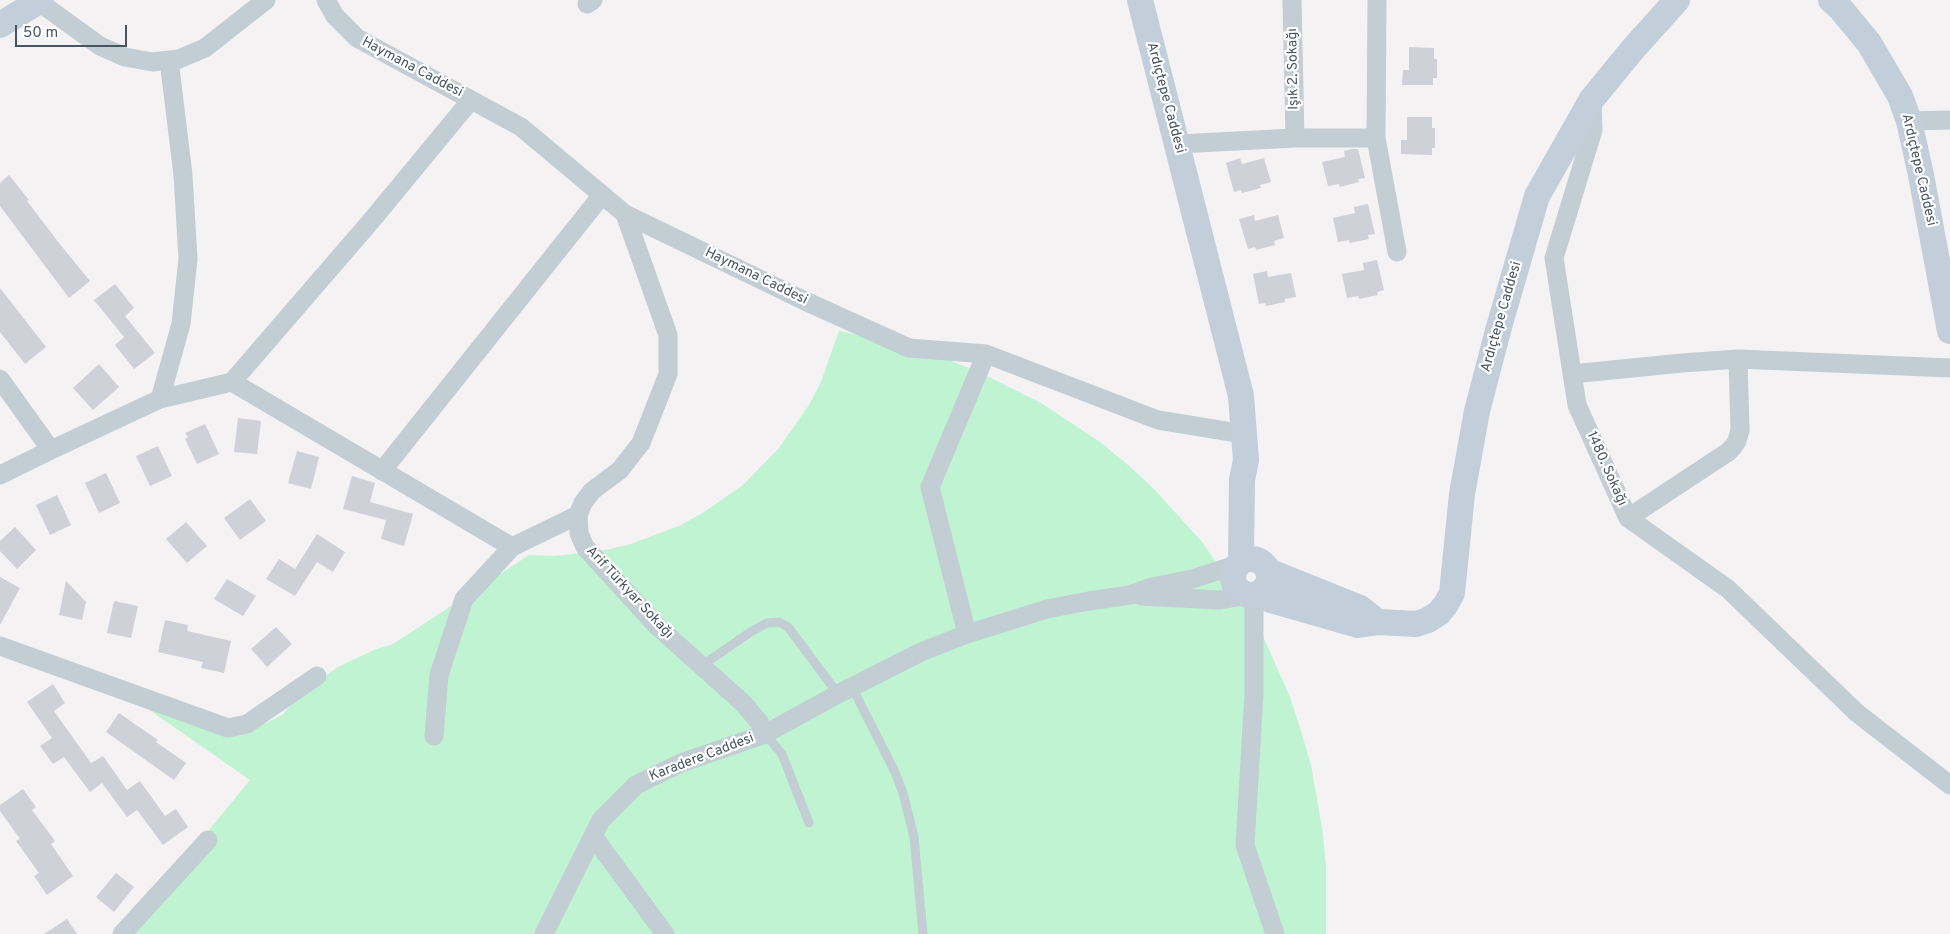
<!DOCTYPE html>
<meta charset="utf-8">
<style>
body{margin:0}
#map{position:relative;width:1950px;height:934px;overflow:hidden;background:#f4f2f2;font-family:Overpass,sans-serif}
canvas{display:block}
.scale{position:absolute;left:15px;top:25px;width:112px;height:22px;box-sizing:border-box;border:2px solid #485661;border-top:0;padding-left:6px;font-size:15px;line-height:18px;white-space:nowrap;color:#485661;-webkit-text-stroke:4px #fff;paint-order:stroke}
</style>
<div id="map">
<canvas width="1950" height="934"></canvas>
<div class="scale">50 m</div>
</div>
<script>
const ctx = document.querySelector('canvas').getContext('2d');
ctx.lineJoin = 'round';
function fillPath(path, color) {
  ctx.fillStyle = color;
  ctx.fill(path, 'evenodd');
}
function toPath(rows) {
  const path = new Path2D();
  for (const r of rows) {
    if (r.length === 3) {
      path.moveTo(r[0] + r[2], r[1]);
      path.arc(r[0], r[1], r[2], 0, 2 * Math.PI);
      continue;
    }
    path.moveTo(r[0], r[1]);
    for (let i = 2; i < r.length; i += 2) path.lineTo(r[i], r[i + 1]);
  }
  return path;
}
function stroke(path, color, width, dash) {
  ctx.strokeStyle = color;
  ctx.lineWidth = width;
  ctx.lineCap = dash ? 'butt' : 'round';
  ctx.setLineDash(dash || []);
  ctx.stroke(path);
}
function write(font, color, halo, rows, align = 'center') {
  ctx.font = font + ' Overpass,sans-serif';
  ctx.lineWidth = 4.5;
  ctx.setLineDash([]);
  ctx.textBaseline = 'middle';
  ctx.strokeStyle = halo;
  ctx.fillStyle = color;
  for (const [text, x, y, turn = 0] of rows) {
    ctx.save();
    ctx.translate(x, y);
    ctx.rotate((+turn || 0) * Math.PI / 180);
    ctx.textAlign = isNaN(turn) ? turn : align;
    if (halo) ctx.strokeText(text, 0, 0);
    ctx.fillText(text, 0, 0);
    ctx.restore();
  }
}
fillPath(toPath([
 [839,331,874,338,943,358,977,371,1041,403,1100,442,1128,465,1154,489,1202,542,1243,601,1261,632,1290,697,1301,731,1311,765,1323,834,1326,868,1326,934,124,934,250,780,138,702,257,726,266,723,282,715,294,702,322,678,338,667,374,650,393,644,529,555,555,556,606,550,631,544,679,526,701,514,743,485,779,448,809,405,821,382]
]), '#bff3d2');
fillPath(toPath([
 [1409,47,1434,48,1434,59,1437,59,1437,78,1433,78,1433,85,1402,85,1403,70,1409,70],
 [1407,117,1432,117,1432,128,1435,128,1435,148,1432,148,1432,155,1401,154,1401,140,1407,140],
 [1351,149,1358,149,1365,178,1358,179,1359,182,1340,187,1339,184,1328,186,1322,162,1345,157,1344,151],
 [1240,158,1242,164,1264,158,1271,182,1260,185,1261,188,1242,193,1241,190,1234,192,1226,163],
 [9,175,29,200,27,201,59,243,90,281,69,298,0,206,0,183],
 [1368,204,1375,234,1368,235,1369,239,1350,243,1349,240,1338,242,1333,218,1355,213,1354,207],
 [1254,215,1255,221,1278,215,1284,238,1274,241,1275,245,1256,250,1255,247,1248,249,1239,219],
 [1377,260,1384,290,1377,292,1378,295,1359,299,1358,296,1347,298,1342,274,1364,270,1363,263],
 [1267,271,1268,277,1291,273,1296,297,1285,299,1285,302,1266,306,1265,303,1259,304,1253,274],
 [115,284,134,308,125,316,155,353,134,369,115,345,124,337,94,300],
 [0,288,46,347,25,364,0,332],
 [99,364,119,387,93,410,73,388],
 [238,418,261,421,257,454,234,452],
 [205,424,219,454,197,464,185,439,188,437,185,433],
 [158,446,172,476,150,486,136,456],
 [297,451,319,457,311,489,288,483],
 [106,473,120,503,99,513,85,483],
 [352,476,375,483,370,502,413,514,404,546,381,539,386,520,343,509],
 [57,495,71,525,50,535,36,505],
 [250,499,266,521,240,540,224,518],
 [186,522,207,546,187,563,166,539],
 [15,527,36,550,17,569,0,551,0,541],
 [317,534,345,552,333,572,317,562,295,596,266,579,279,559,295,569],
 [0,577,20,588,0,625],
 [227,579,256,596,243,616,214,599],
 [66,581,86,602,82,620,59,615],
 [114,601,138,606,131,638,107,633],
 [165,620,188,625,187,631,231,641,224,673,201,668,203,662,158,652],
 [276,627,292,644,267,667,251,649],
 [53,684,65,703,54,711,91,763,103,756,127,790,140,781,165,816,176,809,188,827,163,845,137,810,127,817,102,783,90,792,64,757,53,764,40,746,52,738,27,702],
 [119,713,158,740,156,742,186,763,174,780,106,732],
 [23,789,36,807,32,810,55,841,51,844,73,876,47,895,34,876,39,873,16,841,20,839,0,811,0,805],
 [116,873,134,887,114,912,96,897],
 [67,919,77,934,44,934]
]), '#ced1d7');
stroke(toPath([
 [701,666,752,631,767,623,779,622,788,627,838,694],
 [852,687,895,772,903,793,914,837,923,934],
 [765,734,782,754,809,823]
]), '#c2cdd4', 9);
stroke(toPath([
 [326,0,335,16,357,38,521,127,625,214,805,301,909,348,986,354,1158,420,1244,434],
 [1292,0,1295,138],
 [39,2,100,46,125,57,152,62,179,59,205,48,266,0],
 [587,4,593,0],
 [1592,100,1593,130,1554,258,1577,405,1628,518,1728,589,1857,713,1950,785],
 [1909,121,1950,120],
 [1376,138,1377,0],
 [1178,144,1295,138,1376,138,1397,252],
 [625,214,668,335,668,374,641,443,620,470,592,491,583,503,578,515,579,533,585,547,657,626,744,704,759,722,765,734],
 [1572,374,1682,363,1738,359,1950,368],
 [0,379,51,450],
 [232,382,512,547,578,515],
 [160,399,181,324,188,259,183,175,169,60],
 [382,471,602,195],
 [0,475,51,450,160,399,232,382,371,221,471,100],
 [1628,518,1728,452,1733,447,1737,441,1740,430,1738,359],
 [1254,595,1254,694,1245,845,1275,934],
 [1141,596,1220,600,1248,595],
 [967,634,930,487,986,354],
 [0,646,228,728,247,724,317,676],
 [434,736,439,675,464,599,512,547],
 [593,836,665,934],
 [122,934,208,840],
 [544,934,601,820,636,785,681,763,765,734,838,694,921,652,967,634,1047,609,1089,601,1130,595,1152,587,1192,579,1236,565]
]), '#c2cdd4', 19);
stroke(toPath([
 [1140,0,1241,396,1246,460,1242,480,1241,561],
 [1831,0,1840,8,1869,43,1900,96,1909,121,1921,175,1950,331],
 [0,25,41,0],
 [1251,577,18],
 [1268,571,1360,608,1375,620],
 [1260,593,1271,600,1358,625,1378,622,1416,624,1428,620,1439,613,1446,604,1452,593,1462,494,1477,411,1499,327,1537,196,1592,99,1633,49,1677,0]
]), '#c2ceda', 26);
write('14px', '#485661', '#fff', [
 ["Haymana Caddesi",412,68,28],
 ["Işık 2. Sokağı",1294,69,-91],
 ["Ardıçtepe Caddesi",1165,98,75],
 ["Ardıçtepe Caddesi",1918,170,77],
 ["Haymana Caddesi",756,277,26],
 ["Ardıçtepe Caddesi",1502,317,-74],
 ["1480. Sokağı",1606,469,66],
 ["Arif Türkyar Sokağı",629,593,47],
 ["Karadere Caddesi",702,758,-21]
]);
</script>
